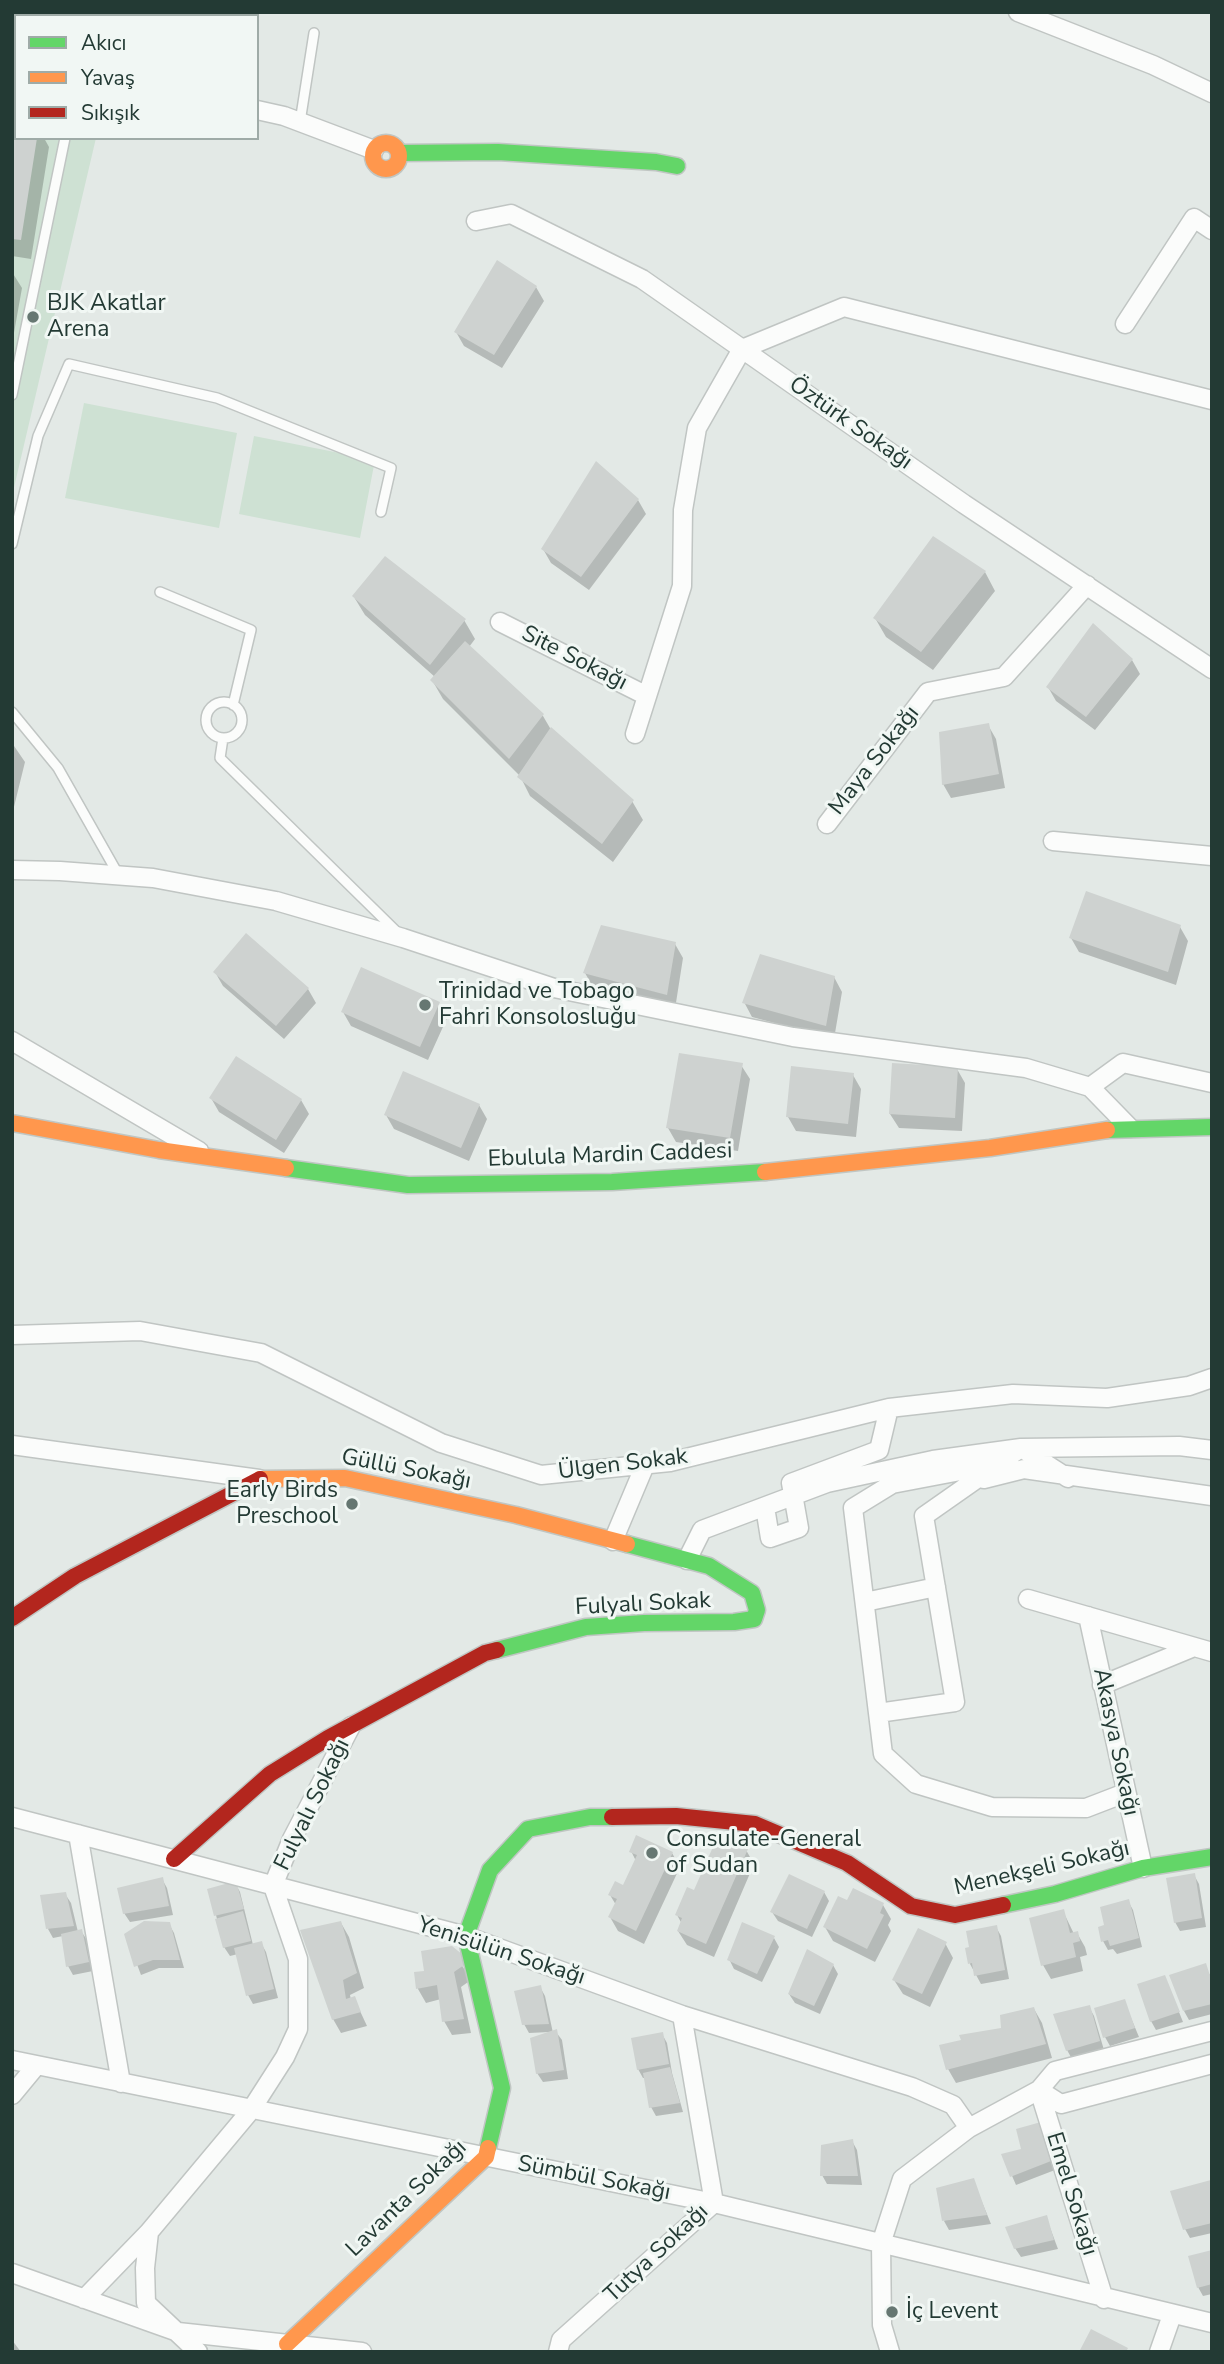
<!DOCTYPE html>
<meta charset="utf-8">
<style>
body{margin:0}
#map{position:relative;width:1224px;height:2364px;overflow:hidden;background:#e3e9e6;font-family:"Nunito Sans",sans-serif}
canvas{display:block}
.frame{position:absolute;inset:0;border:14px solid #233a34;pointer-events:none}
.legend{position:absolute;left:14px;top:14px;width:245px;height:126px;box-sizing:border-box;background:#f1f7f4;border:2px solid #9faba7;margin:0;padding:9px 12px;list-style:none;font-size:21px;color:#233a34}
.legend li{display:flex;align-items:center;gap:14px;height:35px}
.legend b{width:35px;border:2px solid #9faba7}
</style>
<div id="map">
<canvas width="1224" height="2364"></canvas>
<div class="frame"></div>
<ul class="legend">
<li><b style="height:9px;background:#63d668"></b>Akıcı</li>
<li><b style="height:9px;background:#ff974d"></b>Yavaş</li>
<li><b style="height:9px;background:#b3261e"></b>Sıkışık</li>
</ul>
</div>
<script>
const ctx = document.querySelector('canvas').getContext('2d');
ctx.lineJoin = 'round';
function fillPath(path, color) {
  ctx.fillStyle = color;
  ctx.fill(path, 'evenodd');
}
function toPath(rows) {
  const path = new Path2D();
  for (const r of rows) {
    if (r.length === 3) {
      path.moveTo(r[0] + r[2], r[1]);
      path.arc(r[0], r[1], r[2], 0, 2 * Math.PI);
      continue;
    }
    path.moveTo(r[0], r[1]);
    for (let i = 2; i < r.length; i += 2) path.lineTo(r[i], r[i + 1]);
  }
  return path;
}
function stroke(path, color, width, dash) {
  ctx.strokeStyle = color;
  ctx.lineWidth = width;
  ctx.lineCap = dash ? 'butt' : 'round';
  ctx.setLineDash(dash || []);
  ctx.stroke(path);
}
function write(font, color, halo, rows, align = 'center') {
  ctx.font = font + ' "Nunito Sans",sans-serif';
  ctx.lineWidth = 6;
  ctx.setLineDash([]);
  ctx.textBaseline = 'middle';
  ctx.strokeStyle = halo;
  ctx.fillStyle = color;
  for (const [text, x, y, turn = 0] of rows) {
    ctx.save();
    ctx.translate(x, y);
    ctx.rotate((+turn || 0) * Math.PI / 180);
    ctx.textAlign = isNaN(turn) ? turn : align;
    if (halo) ctx.strokeText(text, 0, 0);
    ctx.fillText(text, 0, 0);
    ctx.restore();
  }
}
fillPath(toPath([
 [12,96,16,96,16,138,96,138,12,496],
 [84,403,237,433,219,528,65,498],
 [254,436,375,460,360,538,239,514]
]), '#cee1d3');
fillPath(toPath([
 [12,124,16,138,44,138,49,147,31,259,12,256],
 [12,272,22,288,12,344],
 [536,287,544,301,502,368,464,346,456,332],
 [638,500,646,514,589,590,551,563,543,549],
 [985,572,995,591,933,670,886,637,875,618],
 [354,597,464,620,475,639,469,647,543,716,550,728,632,801,643,820,613,862,530,796,520,776,443,699,432,680,435,677,365,615],
 [1132,660,1140,674,1095,730,1056,701,1048,687],
 [988,725,996,739,1005,788,951,798,943,784],
 [12,743,25,762,12,815],
 [1180,927,1188,941,1176,985,1079,952,1071,938],
 [675,944,683,958,675,1009,593,987,585,973],
 [215,972,308,989,316,1003,284,1039,223,986],
 [834,977,842,992,834,1039,752,1017,744,1002],
 [439,1004,447,1018,428,1060,351,1026,343,1012],
 [741,1065,750,1079,738,1151,676,1142,668,1128],
 [957,1069,965,1083,962,1131,899,1128,890,1114],
 [853,1075,861,1089,856,1137,796,1131,788,1117],
 [211,1098,301,1100,309,1114,284,1153,219,1112],
 [479,1105,487,1119,469,1161,394,1129,386,1115],
 [732,1849,746,1850,754,1864,714,1957,687,1945,678,1931,682,1924,677,1915],
 [631,1851,672,1853,680,1867,644,1944,618,1931,610,1917,616,1905,610,1895,624,1887,636,1861],
 [1194,1875,1199,1884,1206,1927,1180,1931,1175,1922],
 [162,1879,167,1888,173,1915,130,1922,124,1913],
 [235,1883,240,1892,253,1945,261,1943,266,1952,278,1998,253,2004,248,1995,238,1954,230,1956,224,1947,216,1915],
 [824,1892,829,1901,812,1937,778,1921,772,1912],
 [65,1894,71,1903,78,1932,81,1931,87,1940,93,1971,73,1975,68,1966,63,1936,53,1938,48,1929],
 [1128,1901,1133,1910,1142,1947,1117,1954,1113,1949,1108,1950,1103,1941,1107,1926],
 [848,1903,883,1905,891,1919,888,1925,891,1931,875,1962,833,1941,825,1927],
 [1063,1911,1074,1934,1077,1933,1085,1947,1087,1955,1080,1957,1083,1971,1051,1979,1043,1965],
 [341,1923,349,1937,364,1988,350,1995,351,2000,354,1998,367,2026,341,2033,333,2019],
 [169,1924,174,1933,184,1968,159,1968,141,1975,126,1935],
 [996,1927,1001,1936,1009,1979,981,1984,970,1964,968,1949],
 [774,1938,779,1947,762,1982,734,1969,729,1959],
 [945,1943,953,1958,930,2007,903,1994,894,1980],
 [451,1948,471,1980,461,1987,471,2033,452,2035,444,2021,441,1999,426,2003,418,1989,416,1974,426,1972],
 [833,1965,838,1974,820,2014,795,2003,789,1994],
 [1205,1966,1212,1979,1212,2014,1189,2020,1184,2011],
 [540,1987,545,1996,553,2033,556,2032,562,2040,568,2079,543,2082,537,2073,550,2032,529,2033,524,2024],
 [1169,1987,1183,2022,1156,2030,1151,2021],
 [1124,2001,1139,2037,1110,2046,1105,2037],
 [1089,2007,1094,2016,1104,2050,1072,2059,1067,2050],
 [1034,2009,1042,2023,1052,2058,956,2083,948,2069],
 [662,2034,667,2043,672,2073,683,2112,656,2116,651,2107,646,2078,643,2078,638,2069],
 [1045,2133,1055,2170,1016,2185,1003,2155,1023,2150],
 [852,2141,857,2150,862,2185,827,2184,822,2175],
 [973,2180,991,2224,949,2230,944,2221],
 [1210,2182,1212,2233,1190,2238,1185,2229],
 [1046,2217,1058,2249,1021,2257,1015,2248],
 [1212,2252,1212,2294,1203,2296,1198,2287],
 [12,2340,21,2352,12,2352]
]), '#0003');
fillPath(toPath([
 [12,122,16,123,16,138,37,138,21,240,12,239],
 [497,260,537,286,494,355,454,332],
 [596,461,639,499,581,577,541,549],
 [933,536,986,571,921,652,873,618],
 [385,556,466,619,430,665,352,596],
 [1093,623,1133,659,1086,717,1046,687],
 [465,641,544,714,509,759,430,680],
 [989,723,999,774,942,785,939,732],
 [551,727,634,800,602,844,517,777],
 [1086,891,1181,925,1168,972,1069,938],
 [601,925,676,942,667,995,583,973],
 [246,933,309,988,276,1026,213,972],
 [760,954,835,976,826,1026,742,1003],
 [361,967,440,1002,420,1047,341,1012],
 [679,1053,743,1063,730,1138,666,1128],
 [236,1056,302,1099,276,1140,209,1098],
 [892,1063,958,1067,955,1118,889,1114],
 [791,1066,854,1073,848,1124,786,1117],
 [403,1071,480,1104,461,1148,384,1115],
 [636,1835,673,1852,636,1931,608,1917,617,1899,608,1895,615,1881,623,1885,637,1855,629,1852],
 [716,1840,731,1847,733,1842,748,1849,706,1944,677,1931,682,1918,675,1915,687,1887,694,1890],
 [1195,1873,1202,1918,1174,1923,1166,1878],
 [789,1874,825,1891,807,1929,770,1912],
 [163,1877,169,1906,123,1914,117,1888],
 [236,1881,244,1909,214,1916,207,1889],
 [853,1888,884,1903,880,1913,884,1915,867,1949,823,1927,838,1896,847,1900],
 [66,1892,74,1926,46,1929,40,1895],
 [1129,1899,1139,1938,1110,1946,1108,1940,1101,1942,1098,1927,1104,1925,1100,1907],
 [1064,1909,1070,1933,1078,1931,1080,1941,1073,1943,1076,1957,1041,1966,1029,1918],
 [243,1911,251,1941,223,1948,215,1919],
 [144,1921,170,1922,180,1960,153,1960,134,1967,124,1934],
 [341,1921,357,1973,343,1980,346,1999,355,1996,361,2012,332,2020,300,1930],
 [742,1922,775,1936,757,1974,727,1960],
 [997,1925,1005,1970,974,1976,972,1963,968,1964,965,1948,969,1947,966,1931],
 [918,1928,947,1942,922,1994,892,1980],
 [82,1929,89,1962,66,1967,61,1934],
 [262,1941,274,1989,246,1996,234,1948],
 [452,1946,463,1955,464,1965,454,1972,464,2019,442,2022,437,1985,416,1989,414,1972,424,1971,421,1951],
 [807,1949,834,1964,814,2006,788,1994],
 [1206,1963,1212,1982,1212,2004,1183,2011,1169,1975],
 [1165,1975,1180,2012,1150,2022,1137,1984],
 [541,1985,549,2024,522,2025,514,1991],
 [1125,1999,1135,2028,1103,2038,1094,2008],
 [1090,2005,1100,2041,1066,2051,1053,2014],
 [1034,2007,1046,2044,946,2070,939,2045,961,2040,959,2035,1001,2028,1000,2015],
 [557,2029,564,2070,536,2074,530,2038],
 [663,2032,669,2064,637,2070,631,2038],
 [670,2067,680,2103,649,2108,643,2073],
 [1041,2122,1051,2161,1010,2177,1001,2154,1021,2149,1016,2129],
 [853,2139,858,2176,820,2176,821,2145],
 [974,2178,987,2215,942,2221,936,2188],
 [1211,2180,1212,2223,1183,2230,1170,2191],
 [1047,2215,1054,2240,1014,2249,1005,2227],
 [1212,2250,1212,2284,1197,2288,1188,2256],
 [1091,2329,1128,2348,1126,2352,1079,2352]
]), '#ced2d0');
const lane = toPath([
 [300,122,314,33],
 [12,395,65,138],
 [12,544,38,436,69,364,217,398,391,468,381,512],
 [160,592,251,630,233,705],
 [224,720,18],
 [12,712,58,768,118,874],
 [223,738,220,758,397,932]
]);
const street = toPath([
 [1018,12,1153,65,1212,93],
 [12,57,16,58],
 [257,110,284,116,374,150],
 [476,221,511,214,642,279,964,504,1212,669],
 [1125,324,1194,218,1212,230],
 [500,622,647,696],
 [635,734,682,586,683,510,697,428,742,349,844,307,1212,400],
 [827,824,928,692,1004,677,1087,585],
 [1053,841,1212,856],
 [12,870,60,871,153,878,276,901,403,938,554,988,793,1037,1026,1068,1090,1087,1130,1128],
 [12,1041,199,1151],
 [1090,1087,1123,1063,1212,1083],
 [12,1335,140,1331,261,1353,441,1443,541,1475,670,1462,889,1408,1013,1394,1107,1398,1189,1386,1212,1378],
 [12,1445,259,1479],
 [992,1465,892,1484,853,1508,883,1754,916,1784,992,1807,1086,1808,1125,1793],
 [1068,1478,1021,1448,1179,1446,1212,1450],
 [984,1479,1024,1469,1212,1496],
 [765,1507,770,1538,799,1528,791,1483,879,1450,889,1408],
 [613,1541,645,1465],
 [687,1560,702,1530,827,1483,933,1460,1021,1448,924,1516,955,1702,878,1713],
 [1028,1599,1212,1652],
 [865,1602,936,1587],
 [1088,1616,1143,1868],
 [1102,1685,1194,1647],
 [12,1817,466,1936,682,2015,912,2087,953,2105,969,2128],
 [78,1834,121,2083],
 [12,2060,714,2203,1212,2323],
 [1039,2090,1104,2299],
 [1039,2090,1061,2104,1212,2064],
 [12,2095,36,2066],
 [12,2273,178,2332,362,2352],
 [84,2299,149,2232],
 [198,2352,146,2303,145,2268,149,2232,251,2110,285,2057,298,2029,298,1959,273,1886,292,1839,351,1726],
 [558,2352,561,2340,714,2203,682,2015],
 [890,2352,882,2325,881,2244,902,2179,969,2128,1039,2090,1055,2071,1212,2031],
 [1159,2352,1172,2315]
]);
const fast = toPath([
 [399,153,498,152,656,162,677,166],
 [1107,1130,1212,1127],
 [286,1168,408,1185,612,1182,765,1172],
 [497,1650,586,1627,644,1623,734,1622,754,1619,757,1610,752,1593,709,1566,627,1544],
 [1003,1905,1055,1894,1143,1868,1212,1857],
 [488,2148,502,2088,466,1936,490,1870,528,1829,590,1817,612,1817]
]);
const slow = toPath([
 [386,156,13],
 [12,1123,159,1150,286,1168],
 [765,1172,990,1148,1107,1130],
 [260,1479,345,1478,516,1515,627,1544],
 [287,2344,486,2157,488,2148]
]);
const jam = toPath([
 [12,1618,75,1576,260,1479],
 [612,1817,676,1816,755,1824,847,1863,911,1906,955,1915,1003,1905],
 [174,1859,270,1774,328,1738,485,1653,497,1650]
]);
stroke(lane, '#c0c5c3', 12);
stroke(street, '#c0c5c3', 21);
stroke(fast, '#c0c6c3', 19);
stroke(slow, '#c0c6c3', 19);
stroke(jam, '#c0c6c3', 19);
stroke(lane, '#fbfcfb', 9);
stroke(street, '#fbfcfb', 18);
stroke(fast, '#63d668', 16);
stroke(slow, '#ff974d', 16);
stroke(jam, '#b3261e', 16);
for (const [x, y, r, color] of [
 [33,317,7,"#667772"],
 [425,1005,7,"#667772"],
 [352,1504,7,"#667772"],
 [652,1853,7,"#667772"],
 [892,2312,7,"#667772"]
]) {
  const dot = new Path2D();
  dot.arc(x, y, r, 0, 2 * Math.PI);
  ctx.fillStyle = color;
  ctx.fill(dot);
  stroke(dot, '#f1f7f4', 2.5);
}
write('23px', '#233a34', '#f1f7f4', [
 ["BJK Akatlar",47,304],
 ["Arena",47,330],
 ["Trinidad ve Tobago",439,992],
 ["Fahri Konsolosluğu",439,1018],
 ["Early Birds",338,1491,"right"],
 ["Preschool",338,1517,"right"],
 ["Consulate-General",666,1840],
 ["of Sudan",666,1866],
 ["İç Levent",906,2312]
], 'left');
write('23px', '#233a34', '#f1f7f4', [
 ["Öztürk Sokağı",850,424,35],
 ["Site Sokağı",574,659,27],
 ["Maya Sokağı",875,761,-52],
 ["Ebulula Mardin Caddesi",610,1156,-2],
 ["Ülgen Sokak",623,1465,-7],
 ["Güllü Sokağı",406,1470,11],
 ["Fulyalı Sokak",643,1605,-3],
 ["Akasya Sokağı",1115,1742,78],
 ["Fulyalı Sokağı",313,1805,-64],
 ["Menekşeli Sokağı",1042,1869,-13],
 ["Yenisülün Sokağı",501,1952,18],
 ["Sümbül Sokağı",594,2179,11],
 ["Emel Sokağı",1071,2194,73],
 ["Lavanta Sokağı",407,2199,-44],
 ["Tutya Sokağı",657,2254,-43]
]);
</script>
